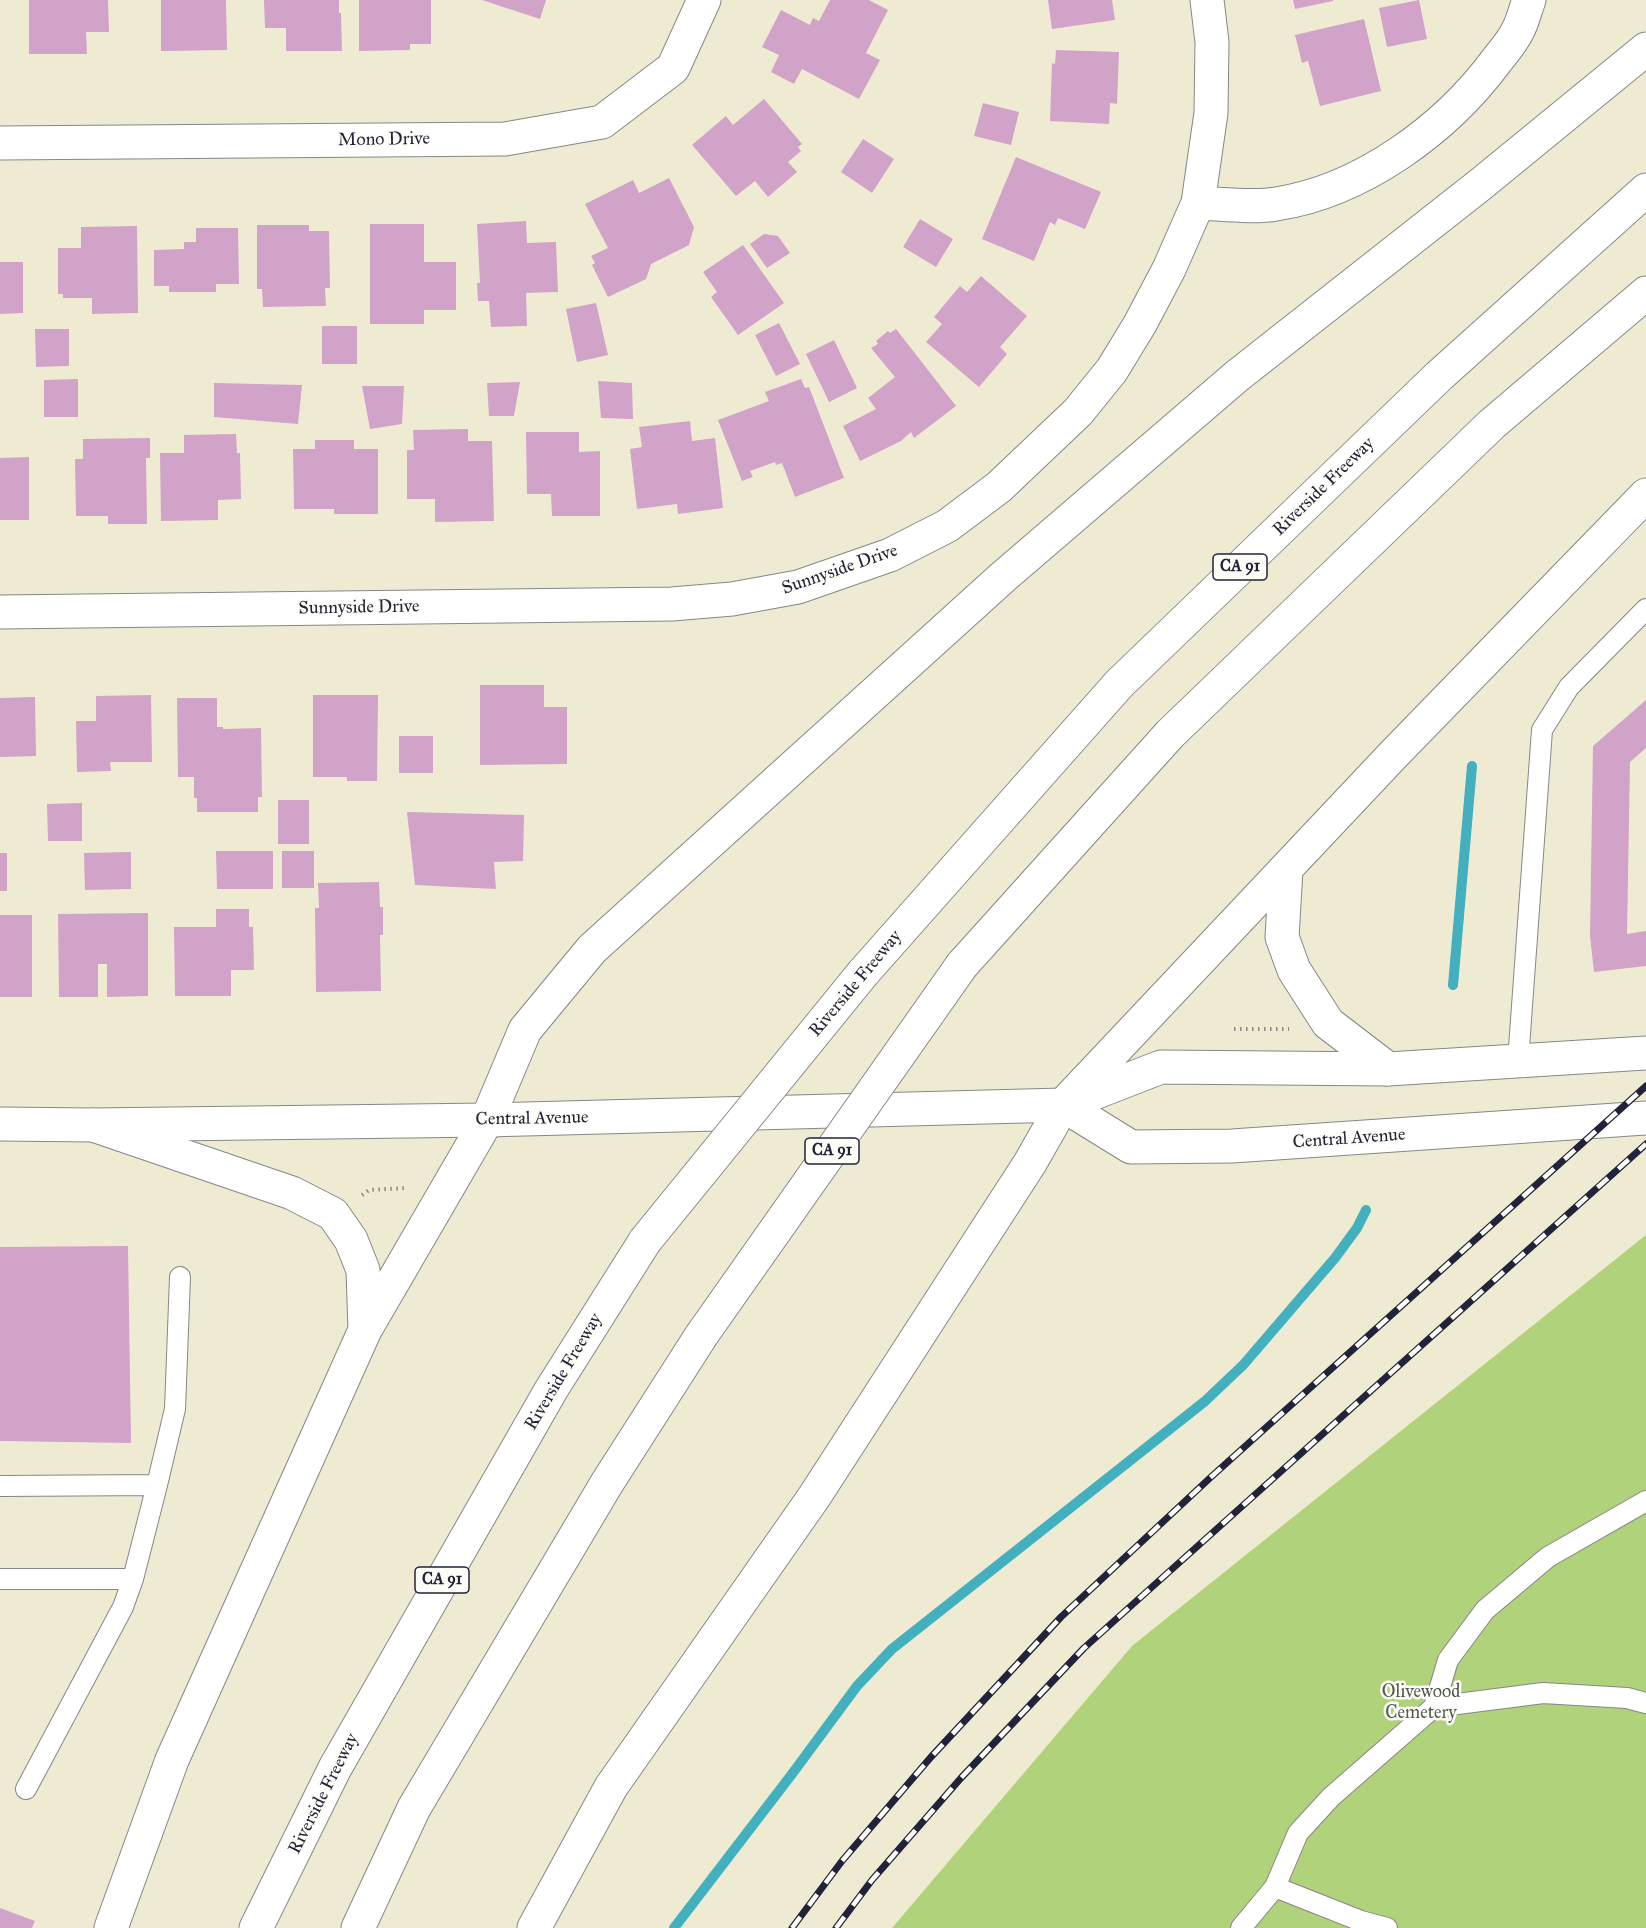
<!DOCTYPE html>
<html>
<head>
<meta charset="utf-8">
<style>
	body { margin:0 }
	canvas { display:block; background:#efebd2 }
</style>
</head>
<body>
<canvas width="1646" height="1928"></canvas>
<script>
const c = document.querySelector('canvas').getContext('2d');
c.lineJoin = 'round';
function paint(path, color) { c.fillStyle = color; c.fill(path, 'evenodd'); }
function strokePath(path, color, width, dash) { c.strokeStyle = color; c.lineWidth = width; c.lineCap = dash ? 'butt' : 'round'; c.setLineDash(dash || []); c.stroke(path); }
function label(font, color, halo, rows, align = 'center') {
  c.font = font + ' "IM FELL Great Primer",serif'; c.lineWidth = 5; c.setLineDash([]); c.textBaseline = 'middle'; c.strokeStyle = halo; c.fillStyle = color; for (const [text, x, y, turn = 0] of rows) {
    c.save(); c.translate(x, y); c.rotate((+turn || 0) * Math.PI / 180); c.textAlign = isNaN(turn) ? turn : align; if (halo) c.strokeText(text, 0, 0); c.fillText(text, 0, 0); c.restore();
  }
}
paint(new Path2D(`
	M1646,1235v693h-754l240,-282z`), '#b0d27b');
strokePath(new Path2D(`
	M1453,985l19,-219
	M674,1928l118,-154 65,-88 35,-37 312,-247 40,-38 91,-106 22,-30 9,-18`), '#43b0bf', 10);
paint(new Path2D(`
	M29,0h79l1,32h-23l1,22h-58z
	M161,0h65l1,50 -66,1z
	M264,0h75v13h2l1,38h-56v-23h-21z
	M359,0h72v44h-21v6l-51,1z
	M482,0h64l-6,19z
	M830,0h39l19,10 -22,43 14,7 -21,39 -57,-30 -8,15 -23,-12 8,-17 -17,-8 19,-37 29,15 3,-7 6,3z
	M1048,0h64l3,20 -63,9z
	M1293,0h40v1l-38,8z
	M1419,0l8,39 -40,8 -8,-39z
	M1364,19l17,72 -61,15 -12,-45 -6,2 -7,-28z
	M1056,50l63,2 -2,52 -7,-1 -1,21 -59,-3 2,-58 3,1z
	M764,99l38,45 -4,3 3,4 -13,11 9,10 -29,25 -13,-16 -19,15 -44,-51 34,-29 7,9z
	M983,103l36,9 -8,33 -37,-9z
	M863,139l31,20 -22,34 -31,-21z
	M1016,157l85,35 -16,37 -27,-11 -3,7 -5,-3 -16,39 -52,-22z
	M669,178l25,49 -5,18 -38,19 -5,15 -38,18 -16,-32 3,-2 -4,-7 17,-8 -23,-44 48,-24 6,13z
	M920,219l33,20 -17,28 -33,-20z
	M526,221l1,22 29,-1 2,50 -32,1 1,33 -36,1 -2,-26h-11l-1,-18h3l-3,-59z
	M370,224h54v38h32v48h-32v14h-54z
	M257,225h52v6h20l1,57h-5l1,18 -63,1 -1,-18h-5z
	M137,226l1,87 -46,1v-16h-29v-4h-5v-46h23v-21z
	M196,228h42l1,56h-23v8h-47v-6h-15v-36l30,-1v-7h12z
	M764,234l14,2 12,17 -23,15 -17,-24z
	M743,245l41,58 -46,32 -27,-38 6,-5 -14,-20z
	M0,262h23v51l-23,1z
	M981,276l46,40 -27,31 7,7 -28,33 -53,-45 16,-18 -8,-7 26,-31 7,6z
	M596,303l12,52 -31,7 -11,-53z
	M779,323l21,41 -24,12 -21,-41z
	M322,326h35v38h-35z
	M35,329h34v37l-33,1z
	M896,329l60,77 -42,32 -3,-6 -10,9 -41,20 -17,-35 33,-17 -8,-11 27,-21 -24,-29 7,-4 -2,-3 12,-10 2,2z
	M834,340l23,48 -28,14 -23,-48z
	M78,379v38h-34v-37z
	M801,379l4,9 4,-1 35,91 -49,19 -13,-34 -6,2 -1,-3 -25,9 3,6 -11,4 -24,-61 51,-19 -4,-9z
	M598,381l34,2 1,36 -32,-1z
	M520,382l-6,34h-25l-2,-33z
	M214,383l88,2 -4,39 -84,-7z
	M362,386h42l-2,38 -32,5z
	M690,421l2,20 23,-3 8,70 -45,6 -1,-10 -40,5 -7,-60 12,-2 -3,-20z
	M468,429v12h24l2,80 -59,1v-23h-28v-49h7l-1,-20z
	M526,432h53v20l21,-1v65h-48l-1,-22h-24z
	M236,434l1,19h3l1,46 -23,1v20l-57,1 -1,-68h24v-18z
	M150,438v20h-4l1,66h-39v-8h-32l-1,-57h8v-20z
	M315,440h39v9h24v65h-44v-5h-40l-1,-60h22z
	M29,457v63h-29v-62z
	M480,685h64v22h23v57l-87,1z
	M151,695l1,67h-42l1,9 -34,1 -1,-51h20v-25z
	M313,695h65l-1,86h-30v-4h-34z
	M35,697l1,59 -36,1v-59z
	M177,698h40v29h6v2l38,-1 1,69h-4v15h-61v-14h-3v-21h-16z
	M1646,700v48l-16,14 -3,172 19,-3v35l-52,6 -4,-36 3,-190z
	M399,736h34v37h-34z
	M278,800h31v44h-31z
	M82,803v38h-34l-1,-37z
	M407,812l117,3 -1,46 -29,1 2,27 -81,-4z
	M216,851h57v38h-56z
	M282,851h32v37h-32z
	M131,852v37l-46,1 -1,-37z
	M0,853h7v38h-7z
	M379,882l1,25h3v28h-3l1,56 -65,1 -1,-84h4l-1,-25z
	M216,909h33v18h4l1,43h-23v26h-56l-1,-69h42z
	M148,913v83l-41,1v-33h-9v33h-39l-1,-83z
	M0,915h32v82h-32z
	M128,1246l3,197 -131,-2v-194z
	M0,1908l35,13 -3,7h-32z`), '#d1a3c9');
const lane = new Path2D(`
	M1518,1061l24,-331 27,-43 77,-78
	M0,1486l157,-1 18,-76 5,-132
	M0,1579h133
	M1434,1707l109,-14 84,5 19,5
	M26,1789l97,-182 10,-28 24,-94
	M1275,1887l86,34 26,7
	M1241,1928l34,-41 23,-54 33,-36 103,-90 14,-47 37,-50 63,-53 98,-56`);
const street = new Path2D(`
	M0,143l505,-4 97,-17 71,-54 31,-68
	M1198,203c24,1 56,5 78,1 86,-13 170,-75 221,-144 7,-9 16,-19 21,-30 5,-9 7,-20 11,-30
	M0,612l672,-8 60,-5 66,-12 92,-32 57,-29 52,-39 79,-75 34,-42 28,-46 29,-55 29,-66 13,-90 1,-71 -5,-42`);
const primary = new Path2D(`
	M1063,1105l68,42 101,-1 414,-28
	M0,1124l93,1 394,-5 576,-15 98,-38 227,2 258,-16`);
const highway = new Path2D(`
	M1286,870l-4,67 12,33 34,53 60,46
	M962,965l208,-231 322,-310 154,-131
	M863,973l256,-289 320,-308 207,-186
	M93,1125l199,68 41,21 18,26 12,30 2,60
	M111,1928l61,-168 193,-430 122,-210 38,-90 67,-81 411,-372 234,-201 244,-192 165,-135
	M256,1928l79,-160 216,-378 94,-149
	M358,1928l56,-120 193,-325 94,-147
	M534,1928l77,-141 203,-290 216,-334 33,-58 331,-351 252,-259`);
strokePath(lane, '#888686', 22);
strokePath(street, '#888686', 35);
strokePath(primary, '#888686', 35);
strokePath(highway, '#888686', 35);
strokePath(new Path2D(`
	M1234,1029h55
	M362,1195l7,-5 38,-2`), '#888686', 4, [1.5, 4.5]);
strokePath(lane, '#fff', 20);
strokePath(street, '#fff', 33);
strokePath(primary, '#fff', 33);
strokePath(highway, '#fff', 33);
const rail = new Path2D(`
	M792,1928l50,-67 89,-104 130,-140 150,-140 435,-391
	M836,1928l36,-48 89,-102 123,-130 562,-504`);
strokePath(rail, '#22223b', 7);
strokePath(rail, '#fdfcf7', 4.5, [14]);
const highwayBridge = new Path2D(`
	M645,1241l218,-268
	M701,1336l261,-371`);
strokePath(highwayBridge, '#888686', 35, []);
strokePath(highwayBridge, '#fff', 33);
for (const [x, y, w] of [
	[1240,567,54],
	[832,1151,54],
	[442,1580,54]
]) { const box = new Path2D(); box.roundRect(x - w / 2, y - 13, w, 26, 4.5); c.fillStyle = '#fdfcf7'; c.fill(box); strokePath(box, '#22223b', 1.5); }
label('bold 16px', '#22223b', null, [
	["CA 91",1240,567],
	["CA 91",832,1151],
	["CA 91",442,1580]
]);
label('18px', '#22223b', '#fdfcf7', [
	["Mono Drive",384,140,-1],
	["Riverside Freeway",1324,487,-44],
	["Sunnyside Drive",840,570,-19],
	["Sunnyside Drive",359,608,-1],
	["Riverside Freeway",856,984,-50],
	["Central Avenue",532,1119,-1],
	["Central Avenue",1349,1139,-4],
	["Riverside Freeway",564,1372,-59],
	["Riverside Freeway",324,1794,-63]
]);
label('18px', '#4d574e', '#fdfcf7', [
	["Olivewood",1421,1693],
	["Cemetery",1421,1714]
]);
</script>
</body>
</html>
